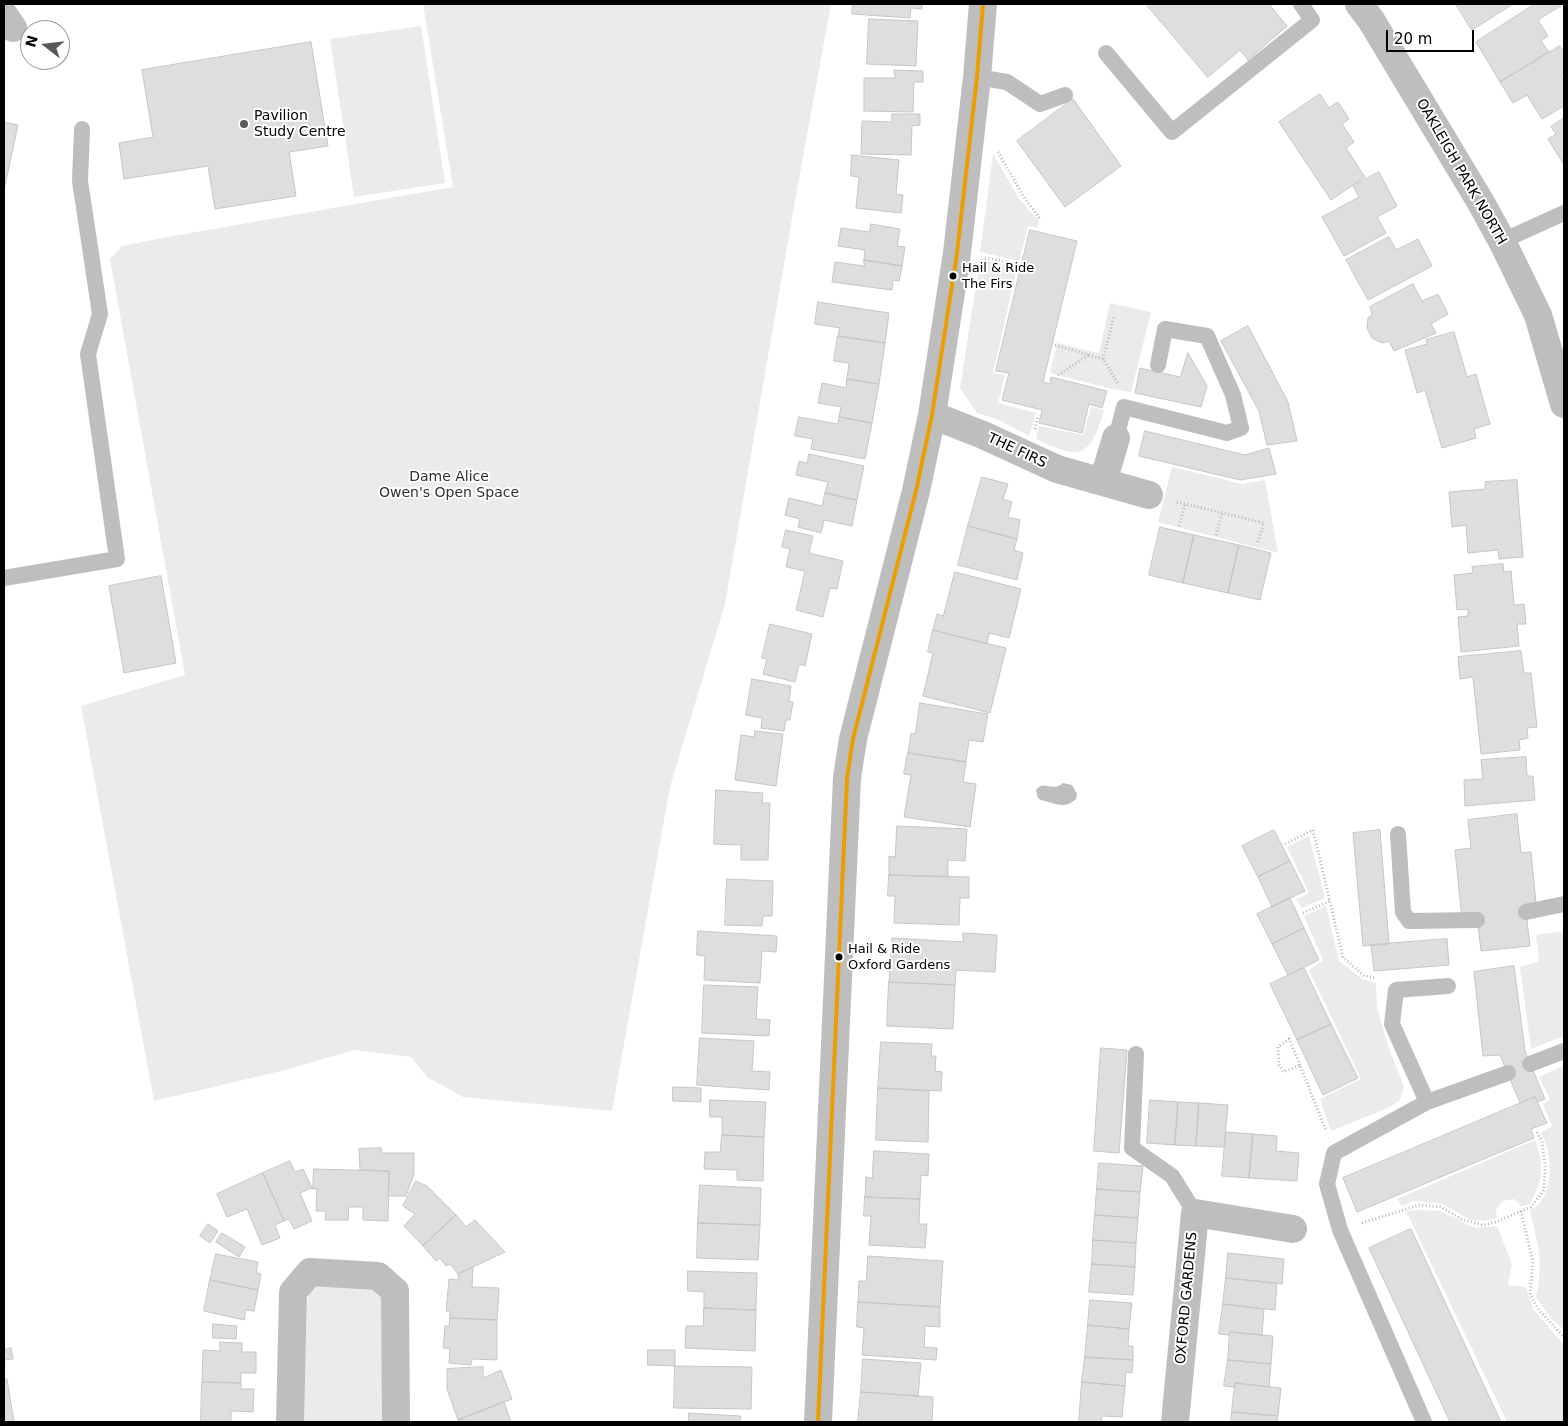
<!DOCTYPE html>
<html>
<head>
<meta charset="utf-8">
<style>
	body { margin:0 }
	#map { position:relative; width:1568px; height:1426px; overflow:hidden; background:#fff; font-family:"DejaVu Sans",sans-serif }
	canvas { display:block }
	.frame { position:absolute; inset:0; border:5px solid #000; pointer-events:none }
	.north { position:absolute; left:20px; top:20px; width:50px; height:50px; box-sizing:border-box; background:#fff; border:1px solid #999; border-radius:50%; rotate:286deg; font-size:14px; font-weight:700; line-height:20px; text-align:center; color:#000 }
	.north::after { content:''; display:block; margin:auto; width:18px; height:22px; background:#595959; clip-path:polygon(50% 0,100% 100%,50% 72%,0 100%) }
	.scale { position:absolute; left:1386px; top:30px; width:88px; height:22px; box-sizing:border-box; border:2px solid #000; border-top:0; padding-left:6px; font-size:15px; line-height:18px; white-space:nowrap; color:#000; -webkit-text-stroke:4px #fff; paint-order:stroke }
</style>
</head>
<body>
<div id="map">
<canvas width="1568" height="1426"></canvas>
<div class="frame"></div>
<div class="north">N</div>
<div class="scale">20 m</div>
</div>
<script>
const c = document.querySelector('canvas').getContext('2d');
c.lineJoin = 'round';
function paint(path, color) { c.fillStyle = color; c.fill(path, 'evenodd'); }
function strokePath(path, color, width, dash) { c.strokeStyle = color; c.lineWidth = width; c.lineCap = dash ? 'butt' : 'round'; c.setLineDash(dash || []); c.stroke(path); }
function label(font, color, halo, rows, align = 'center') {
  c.font = font + ' "DejaVu Sans",sans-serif'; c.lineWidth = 4; c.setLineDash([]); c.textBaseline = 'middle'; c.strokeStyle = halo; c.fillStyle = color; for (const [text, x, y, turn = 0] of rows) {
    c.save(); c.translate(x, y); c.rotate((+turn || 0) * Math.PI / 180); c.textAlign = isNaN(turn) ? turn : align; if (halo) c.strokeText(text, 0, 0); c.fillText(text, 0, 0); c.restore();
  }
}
paint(new Path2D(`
	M423,4h408l-36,197 -70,403 -55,183 -58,324 -149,-14 -36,-20 -16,-20 -57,-7 -69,20 -131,31 -73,-395 104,-31 -75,-416 12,-13 40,-8 291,-51z
	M421,26l24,157 -91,14 -24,-158z
	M993,154l26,45 20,22 -2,7 -9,-2 -9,35 -39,-9z
	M980,259l37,9 -24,105 12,2 -7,28 38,10 -7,23 -30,-16 -22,-7 -17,-25z
	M1110,303l41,9 -20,80 -19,-3 -62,-16 7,-30 42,10z
	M1091,407l13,3c-14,49 -24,50 -68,29l3,-13 44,9z
	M1172,467l70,17 23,-4 13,73 -120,-31z
	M1309,836l16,62 -23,10 -6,-9 13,-6 -22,-46z
	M1326,906l13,55 23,18 14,4 1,24 10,36 17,44 -4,13 -12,8 -57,23 -11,-32 41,-20 -52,-109 14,-10 -19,-44z
	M1564,931v105l-33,13 -11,-82 19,-6 -3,-26z
	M1564,1066v264l-15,-14 -13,-19c8,-34 2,-53 -6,-86 3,-2 7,-5 9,-7 15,-19 13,-52 2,-71l11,-7 -9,-21 7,-6 -11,-22z
	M1535,1140c9,25 9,42 -6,65l-8,1 -7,-7 -11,2 -7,8 1,9 -13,3 -14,-1 -27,-16 -29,-3 -12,5 -5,-7z
	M1417,1210l23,1 35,17 22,-2 15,38 -4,21 18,2 7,22 31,36v77h-57l-101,-211z
	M367,1282l17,10 -1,130h-80l4,-118 2,-10 10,-11z`), '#ebebeb');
paint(new Path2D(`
	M1063,783l9,2 5,9 -1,5c-12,11 -21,4 -35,1l-3,-2 -2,-8c8,-11 16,3 27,-7z`), '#bdbdbd');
const building = new Path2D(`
	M853,4h69v5l-11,-1 -1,10 -58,-4z
	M1146,4h123l18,22 -39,34 -8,-10 -32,27z
	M1456,4h57l-41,26z
	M1535,4h26l1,1 -24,15 10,16 -7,5 8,11 -49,30 -24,-40z
	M869,19l49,2 -2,45 -49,-2z
	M311,42l17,104 -39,6 7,44 -81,13 -7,-43 -84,13 -5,-36 34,-6 -11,-67z
	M1560,46l4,7v21l-3,2 3,5v25l-22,13 -15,-24 -14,8 -13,-21z
	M894,70l29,1v11h-9l-1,30 -49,-1v-33h31z
	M1320,94l9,14 9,-6 11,17 -7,5 12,18 -8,6 19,29 -34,23 -52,-78z
	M1073,99l48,67 -56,41 -48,-66z
	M892,114h28v11l-8,1 -1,29 -50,-1 1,-33 30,1z
	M1564,118v47l-16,-26 8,-5 -5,-7z
	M4,122l14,3 -14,65z
	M852,155l47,5 -3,34 7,1 -2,18 -45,-5 3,-31 -8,-1z
	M1379,172l18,34 -20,11 9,16 -42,23 -22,-39 37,-20 -6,-11z
	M871,224l29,5 -3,17 8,1 -3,19 -38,-6 1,-10 -27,-4 3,-18 28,4z
	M1030,230l47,11 -34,141 7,2 1,-7 56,14 -5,17 -13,-4 -7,29 -43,-10 3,-13 -40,-10 7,-27 -13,-2z
	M1389,237l7,13 22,-11 14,27 -64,34 -22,-40z
	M864,260l38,6 -3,15 -6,-1 -1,10 -60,-8 3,-20 29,4z
	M1413,284l9,17 16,-7 10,20 -17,10 5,9 -42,18 -5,-10 -7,2 -10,-5 -5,-10 1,-10 4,-4 -2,-7z
	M818,302l71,11 -4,30 -47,-7 2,-8 -25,-4z
	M1248,326l40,76 9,39 -30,4 -8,-34 -38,-70z
	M1454,332l13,45 9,-3 14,50 -16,5 2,9 -34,10 -17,-58 -8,3 -12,-43 22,-6 -1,-4z
	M838,336l47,7 -6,41 -32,-5 2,-16 -15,-2z
	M1188,353l19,33 -6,21 -66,-14 5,-25 40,9z
	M847,379l32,5 -7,39 -33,-6 2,-10 -23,-4 4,-20 24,5z
	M799,417l39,7 1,-7 33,6 -7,36 -54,-10 2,-10 -18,-3z
	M1145,431l100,24 24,-7 7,26 -36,6 -101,-24z
	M809,454l55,12 -7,34 -32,-7 3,-11 -32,-7 3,-14 8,2z
	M982,477l26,7 -5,15 9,3 -4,15 12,3 -3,19 -49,-13z
	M1517,480l6,77 -24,2 -1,-9 -30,3 -2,-28 -14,2 -3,-35 36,-3v-7z
	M825,493l32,7 -5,26 -28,-6 -3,13 -23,-6 2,-8 -15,-4 4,-17 33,8z
	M968,526l49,13 -3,11 9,3 -6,27 -59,-15z
	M1160,527l34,8 -11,48 -34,-8z
	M786,530l27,6 -4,17 34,8 -6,28 -7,-1 -7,29 -27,-7 9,-39 -19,-4 4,-18 -8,-2z
	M1194,535l45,10 -11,48 -45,-10z
	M1239,545l32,8 -11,47 -32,-7z
	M1503,564l1,8 7,-1 3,34 10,-1 2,20h-9l2,22 -58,6 -3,-35 10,-1v-7l-11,1 -3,-35 19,-2 -1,-6z
	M955,572l66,17 -12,49 -20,-5 -2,11 -54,-14 4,-16 6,2z
	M161,576l15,87 -52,10 -15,-87z
	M770,624l42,10 -7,32 -6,-2 -4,18 -32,-8 4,-15 -5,-1z
	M933,630l73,18 -16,65 -67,-17 10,-43 -5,-1z
	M1521,651l3,22h7l6,54 -10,1 1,10 -9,2 1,10 -39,4 -8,-77 -13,2 -2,-22z
	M752,679l39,7 -2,15 4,1 -3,18h-4l-2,11 -23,-3 1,-10 -16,-3z
	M920,703l68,11 -5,28 -14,-2 -3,22 -58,-9 3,-20 4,1z
	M755,731l28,3 -7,52 -41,-6 6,-45 13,2z
	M908,753l58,9 -3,20 13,2 -6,43 -66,-10 7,-42 -7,-1z
	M1526,757l1,19h6l2,24 -70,6 -1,-26 19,-1 -2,-19z
	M716,790l47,3 -1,10h8l-2,57h-27v-15l-27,-1z
	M1517,814l4,39 10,-1 5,51 -11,1 5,42 -49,5 -4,-35 -15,2 -7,-68 16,-2 -3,-28z
	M897,826l70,3 -2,32 -17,-1v17l-59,-2v-19l6,1z
	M1274,830l16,31 -32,16 -16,-31z
	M1380,830l9,114 -26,2 -10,-113z
	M1290,861l15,30 -33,16 -14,-30z
	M889,875l80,2v21h-9l-1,27 -65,-2 1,-27h-7z
	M727,879l46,2 -1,35h-9l-1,10 -37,-1z
	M1290,898l14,30 -32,16 -15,-30z
	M1304,928l15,32 -31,15 -16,-31z
	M698,931l79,5 -1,16 -14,-1 -2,32 -56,-3 1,-24 -8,-1z
	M963,933l34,2 -2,37 -39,-2 -1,15 -66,-3 3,-44 71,4z
	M1447,939l2,26 -75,6 -3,-26z
	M1514,966l11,85 20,48 -8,3 -2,-5 -15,6 -20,-48 -17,1 -9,-84z
	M1304,968l27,56 -34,16 -27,-56z
	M889,982l66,3 -2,44 -66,-3z
	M704,985l54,2 -2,32 14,1 -1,16 -67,-3z
	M1331,1024l27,54 -35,17 -26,-55z
	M700,1038l54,3 -2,30 18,1 -1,18 -72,-5z
	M881,1042l51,2 -1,12h5l-1,15 7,1 -1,19 -63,-3z
	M1101,1048l26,2 -8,103 -25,-2z
	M673,1087l28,1v14l-28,-1z
	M878,1088l51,3 -1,51 -52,-2z
	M1535,1097l12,26 -16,6 3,9 -177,74 -14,-34z
	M710,1100l56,2 -2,35 -42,-2v-18h-12z
	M1150,1100l28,2 -3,43 -28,-2z
	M1178,1102l21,1 -3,43 -21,-1z
	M1199,1103l29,2 -4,42 -28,-1z
	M1226,1132l27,2 -4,44 -27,-2z
	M1253,1134l24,2 -1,15 23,2 -2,28 -48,-3z
	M722,1135l42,2 -1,44 -26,-1v-10l-33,-1 1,-17h15z
	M381,1148l1,5h32v21l-8,22h-18l1,-25 -29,-1 -1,-21z
	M874,1151l55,3 -1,22 -7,-1 -1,24 -55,-2 1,-20 6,1z
	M290,1161l5,11 8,-3 9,19 -12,5 12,28 -18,8 -5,-10 -5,2 -21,-48z
	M1099,1163l44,3 -3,26 -43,-3z
	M314,1169l75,2 -1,50 -25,-1v-13h-14l-1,13h-23l1,-9h-10l1,-22h-4z
	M263,1173l21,48 -9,4 5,13 -18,7 -15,-36 -20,8 -10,-23z
	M416,1181l11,5 29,29 -33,31 -19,-20 11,-12 -12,-8z
	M700,1185l61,3 -1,37 -62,-2z
	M1097,1189l43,3 -2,26 -43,-3z
	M865,1197l55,2 -1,25h8l-2,24 -56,-3 2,-29h-7z
	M456,1215l10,12 9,-7 30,32 -47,22 -8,-10 -4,2 -6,-8 -4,3 -13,-15z
	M1095,1215l43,3 -2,25 -43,-3z
	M698,1223l62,2 -2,35 -61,-2z
	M208,1224l10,7 -8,12 -10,-7z
	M1411,1229l90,193h-51l-81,-174z
	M222,1233l23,14 -6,10 -23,-15z
	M1093,1240l43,3 -1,24 -43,-3z
	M1228,1253l56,6 -2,25 -56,-6z
	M216,1254l42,8 -2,10 5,2 -3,16 -48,-10z
	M868,1256l75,5 -3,46 -82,-5 1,-21h7z
	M1092,1264l43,3 -2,28 -44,-3z
	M473,1267l-1,20 27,1 -2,32 -47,-2v-7h-4l3,-32 10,1 -1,-6z
	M688,1271l69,2 -1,37 -52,-2v-16l-16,-1z
	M1226,1278l51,5 -2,27 -52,-6z
	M210,1280l48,10 -4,21 -8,-1 -2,10 -40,-9z
	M1090,1300l42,3 -3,26 -41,-4z
	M858,1302l82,5v20l-15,-1 -1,21 13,1 -1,12 -74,-5 2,-27 -7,-1z
	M1223,1304l41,5 -2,26 -32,-3 -1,3 -10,-1z
	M704,1308l52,2 -1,41 -70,-3 1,-22h17z
	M450,1318l47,2v40l-25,-1 -1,6 -22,-2 1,-14 -7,-1 2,-22h4z
	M213,1324l24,2 -1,13 -23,-1z
	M1088,1325l41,4 -1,17h5v14l-48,-3z
	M1230,1332l43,4 -2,28 -43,-4z
	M220,1342l22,1v9h14v21h-15v10l-39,-1 1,-32 17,1z
	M11,1348l2,11 -9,1v-10z
	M648,1350h27v16l-27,-1z
	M1085,1357l48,3 -1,13 -6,-1 -1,14 -43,-4z
	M863,1359l58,4 -3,33 -57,-4z
	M1228,1360l43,4 -2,23 -34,-4v4l-11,-1z
	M675,1366l77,1 -1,42 -77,-1z
	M483,1367v11l18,-8 11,29 -54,21 -11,-31v-20z
	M4,1379h3l7,43h-10z
	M202,1382l39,1v6h13l-1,23 -22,-1v11h-30z
	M1082,1382l43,4 -3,31 -20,-1 -1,6h-22z
	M1235,1383l46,5 -3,28 -46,-4z
	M861,1392l72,5 -1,25h-74z
	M504,1402l7,20h-52l-1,-2z
	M1232,1412l46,4 -1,6h-46z
	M689,1413l52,3 -1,6h-51z`);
paint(building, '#dedede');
strokePath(building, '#c6c6c6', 1);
strokePath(new Path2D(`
	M998,152l26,45 16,22
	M985,258l34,6
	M1055,345l48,14 16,26
	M1103,359l11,-42
	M1058,375l31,-20
	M1035,429l3,-14
	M1177,502l87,21 -7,21
	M1179,526l6,-22
	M1216,535l6,-22
	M1285,844l28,-14 30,127 21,19 12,2
	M1303,913l27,-12
	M1300,1065l-11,-26 -11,8 1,18 5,7 16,-7 26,66
	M1521,1211l12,51 -3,33 9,15 25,27
	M1362,1223l57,-18 22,2 20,12 21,6 14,-3 35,-15 13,-17 1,-24 -3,-24 -6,-12`), '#b9b9b9', 3, [1, 2.5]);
strokePath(new Path2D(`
	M1106,53l66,79 140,-112 -11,-16
	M977,77l30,5 33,22 25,-9
	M1502,241l62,-28
	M1116,438l8,-31 103,26 14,-5 -8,-33 -26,-59 -42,-7 -7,36
	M4,578l113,-19 -29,-205 12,-40 -20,-133 2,-52
	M1398,834l5,78 6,9 68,-1
	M1526,912l38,-8
	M1136,1054l-4,94 40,28 23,37
	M1530,1064l34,-13
	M1427,1102l-35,-78 4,-34 52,-4
	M1424,1422l-84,-192 -13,-46 7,-31 93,-51 81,-29`), '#bebebe', 16);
strokePath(new Path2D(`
	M4,15l9,13
	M932,415l51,20 74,34 92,26
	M1103,482l13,-44
	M290,1422l3,-130 17,-20 68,4 17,15 1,131
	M818,1422l29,-644 6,-39 63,-248 16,-76 25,-162 20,-176 6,-73
	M1175,1422l20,-209 98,16`), '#bebebe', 28);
strokePath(new Path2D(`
	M1359,4l12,16 109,181 22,40 36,74 26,89`), '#bebebe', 28);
strokePath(new Path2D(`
	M818,1422l29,-644 6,-39 63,-248 16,-76 25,-162 20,-176 6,-73`), '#eb9e00', 4);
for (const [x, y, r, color] of [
	[244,124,5,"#595959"],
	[953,276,4.5,"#000"],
	[839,957,4.5,"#000"]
]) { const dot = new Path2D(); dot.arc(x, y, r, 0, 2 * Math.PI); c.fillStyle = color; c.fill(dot); strokePath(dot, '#fff', 2); }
label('13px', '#000', '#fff', [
	["Hail & Ride",962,269],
	["The Firs",962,285],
	["Hail & Ride",848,950],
	["Oxford Gardens",848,966]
], 'left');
label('14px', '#000', '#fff', [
	["Pavilion",254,116],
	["Study Centre",254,132]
], 'left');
label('14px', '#000', '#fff', [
	["OAKLEIGH PARK NORTH",1461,172,60],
	["THE FIRS",1017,451,25],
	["OXFORD GARDENS",1187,1298,-85]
]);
label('14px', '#313131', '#fff', [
	["Dame Alice",449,477],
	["Owen's Open Space",449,493]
]);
</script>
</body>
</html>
